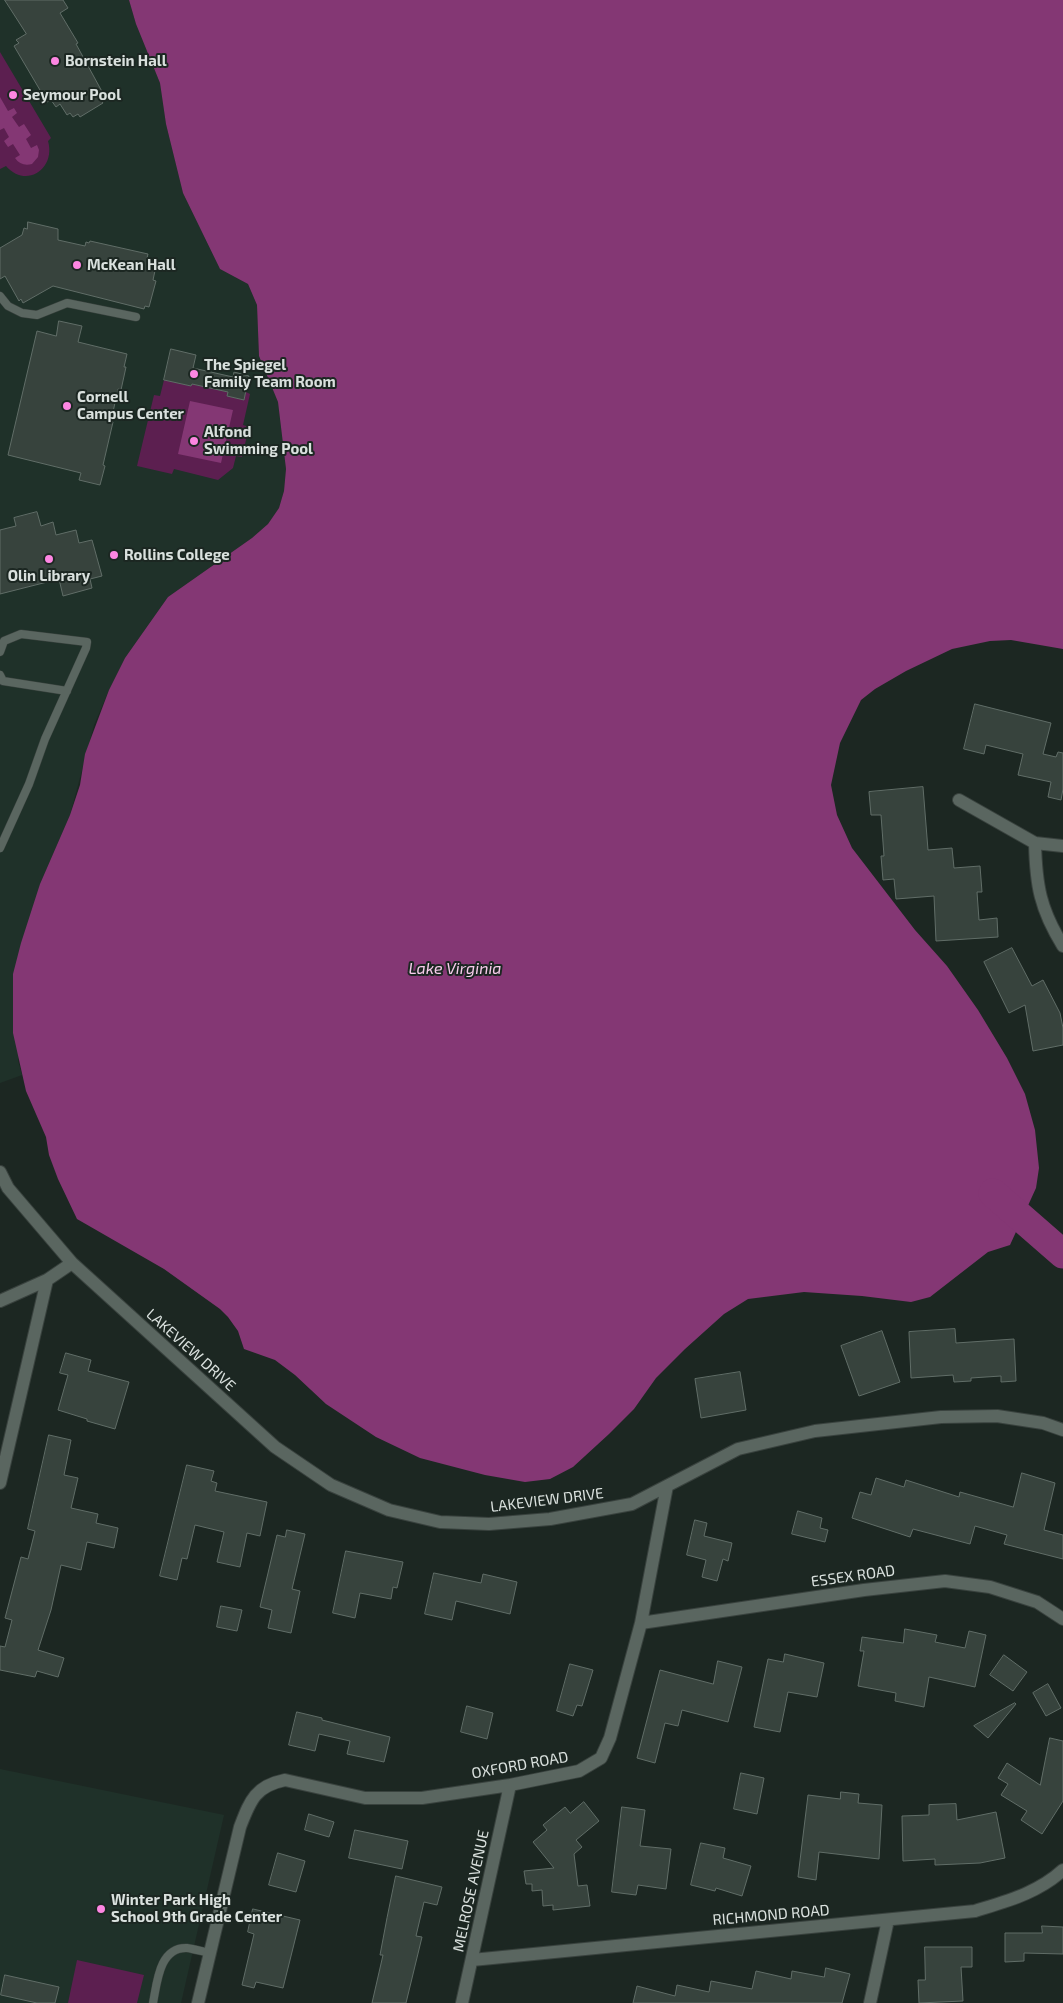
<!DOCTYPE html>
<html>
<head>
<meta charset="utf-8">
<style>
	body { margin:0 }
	canvas { display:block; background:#1c2722 }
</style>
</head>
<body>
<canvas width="1063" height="2003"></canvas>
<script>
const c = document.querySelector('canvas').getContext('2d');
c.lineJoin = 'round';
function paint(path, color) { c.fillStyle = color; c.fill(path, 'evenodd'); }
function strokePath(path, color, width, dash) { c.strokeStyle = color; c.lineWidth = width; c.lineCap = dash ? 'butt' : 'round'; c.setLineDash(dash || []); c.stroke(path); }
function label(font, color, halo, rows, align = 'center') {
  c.font = font + ' "Exo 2",sans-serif'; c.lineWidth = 4; c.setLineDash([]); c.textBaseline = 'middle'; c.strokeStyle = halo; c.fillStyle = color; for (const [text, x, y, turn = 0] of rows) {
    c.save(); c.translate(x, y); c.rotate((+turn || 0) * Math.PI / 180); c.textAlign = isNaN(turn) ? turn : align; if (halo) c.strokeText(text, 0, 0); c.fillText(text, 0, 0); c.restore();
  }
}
paint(new Path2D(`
	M0,0h129l7,24 24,59 6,41 17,69 37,76 28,15 9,21 2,51 19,46 8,67 -2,22 -5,17 -11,16 -16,14 -84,59 -43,61 -16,32 -15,35 -24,90 -30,69 -22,177 4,14 -22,8z
	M0,1769l224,46 -43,188h-181z`), '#1f3129');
paint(new Path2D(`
	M0,52l51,86 -3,3c8,28 -22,48 -42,25l-6,3z
	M164,380l27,6 1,-2 36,8 -1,4 17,4 2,-8 4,2 -7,31 6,2 -7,30 -6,-1 -3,12 -15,12 -44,-11 -2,5 -35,-8 17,-71 6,1z
	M77,1960l67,15 -7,28h-69z`), '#5c1f50');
paint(new Path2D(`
	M129,0h934v649l-52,-9 -21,1 -38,8 -46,22 -31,18 -14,11 -21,43 -9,42 6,30 15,33 63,82 32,36 31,44 29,48 18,36 10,36 4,38 -3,20 -26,57 -22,7 -58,45 -19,5 -49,-6 -58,-4 -56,7 -24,15 -39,35 -29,29 -22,31 -25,25 -36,33 -23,12 -25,3 -40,-7 -65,-17 -44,-21 -50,-33 -31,-29 -20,-15 -31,-11 -6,-18 -10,-14 -8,-8 -56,-40 -87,-50 -19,-40 -9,-24 -3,-18 -20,-46 -13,-58v-59l8,-31 19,-59 30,-69 10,-30 5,-31 24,-64 16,-32 43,-61 84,-59 16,-14 11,-16 5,-17 2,-22 -8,-67 -19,-46 -2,-51 -9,-21 -28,-15 -37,-76 -17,-69 -6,-41 -24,-59z
	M0,97l8,14 6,-3 3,5 -5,4 7,10 5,-3 7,11 -5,4 5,9 6,-3 2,5 -1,7 -6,7c-7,2 -13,0 -17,-6l5,-3 -7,-11 -5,3 -4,-6 5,-4 -5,-9 -4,2z
	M190,401l43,9 -12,53 -43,-9z`), '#843774');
strokePath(new Path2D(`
	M993,1193l70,61`), '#843774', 29);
const building = new Path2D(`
	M5,0h58l5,8 -8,5 18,30 -2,1 29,53 -5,2 3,4 -23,14 -2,-3 -5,3 -3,-4 -3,2 -7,-11 -4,3 -5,-7 -4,2 -33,-56 5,-3 -3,-3 10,-6z
	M28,222l30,7v11l27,6 1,-4 3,1 1,-2 58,13 -1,4 4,1 -1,5 6,2 -3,14 3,1 -7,26 -4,-1 -1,3 -91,-23 -30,17 -2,-4 -2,2 -14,-25 -5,3v-31l22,-13 2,-7 3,1z
	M59,321l23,5 -4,16 49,12 -3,13h2l-5,23 -3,-1 -7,32 2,1 -10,43 2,1 -5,19 -21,-5 2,-7 -73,-18 29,-124 19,5z
	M171,349l25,6 -3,13 40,9 1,-5 15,4 -5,24 -17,-4 1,-4 -36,-8 -1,2 -27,-6z
	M37,512l4,14 12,-4 3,13 20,-5 3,13 13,-3 10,36 -12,3 2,9 -29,8 -4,-17 -59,15v-64l16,-4 -2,-8z
	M975,704l76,19 -8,31 13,3 2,-5 5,1v36l-2,11 -13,-3 3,-15 -33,-7 5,-21 -37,-9 -2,9 -20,-5z
	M923,787l5,63 24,-2 2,20 26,-2 2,26h-5l2,28 18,-2 1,19 -62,4 -2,-45 -38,3 -2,-20 -11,1 -2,-24h3l-3,-41h-10l-2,-23z
	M1012,948l20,38 11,-6 17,33 3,15v17l-30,6 -8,-46 -16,8 -25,-51z
	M955,1329l1,14 58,-4 2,42 -15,1v-6l-30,2v3l-17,1 -1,-7 -42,3 -2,-46z
	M882,1331l18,51 -41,14 -18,-50z
	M66,1353l25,7 -3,11 41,11 -14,47 -28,-8v-2l-29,-9 10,-35 -8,-2z
	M740,1372l6,38 -45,8 -6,-39z
	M49,1435l22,5 -7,35 14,3 -7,30 27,6 -2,9 22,5 -4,20 -27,-6 -6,28 -20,-5 -10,45 -13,40 26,8 -6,19 -21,-6 -2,6 -35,-7v-24l5,1 7,-27 -7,-2 16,-61 7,2 7,-28 -7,-2z
	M187,1465l27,6 -3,10 6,2 -2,8 52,11 -7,34 -13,-3 -7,34 -23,-5 7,-30 -29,-7 -8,34 -5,-1 -5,22 -17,-4z
	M1022,1473l33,10 -11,47 19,5v24l-59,-15 3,-9 -32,-9 -5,18 -57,-15 -3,8 -58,-19 8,-26 11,3 5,-17 28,9 2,-7 53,17 1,-5 53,15z
	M798,1511l24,7 -2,10 8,2 -3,12 -33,-8z
	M695,1520l12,3 -3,13 28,7 -4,18 -5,-2 -6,22 -15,-4 4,-17 -19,-5z
	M287,1530l18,4 -13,55 8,2 -9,42 -23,-5 4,-18 -12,-3 17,-72 8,2z
	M346,1551l57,11 -6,26 -4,-1 -2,12 -31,-6 -5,25 -22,-5z
	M434,1573l47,10 2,-9 34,8 -7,32 -54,-13 -4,19 -27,-6z
	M221,1606l21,4 -5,21 -20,-4z
	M905,1629l32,6 -2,7 30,6 4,-17 17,4 -11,52 -46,-10 -5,30 -29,-6 1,-8 -38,-7 6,-35h-4l2,-14 41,6z
	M785,1654l39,9 -7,34 -29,-5 -8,40 -26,-5 14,-68 15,3z
	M1004,1655l23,17 -14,19 -23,-16z
	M718,1661l24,6 -14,55 -46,-12 -4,16 -13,-3 -10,40 -18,-5 23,-88 53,14z
	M570,1664l23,6 -11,36 -5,-1 -4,11 -16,-5z
	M1048,1684l13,24 -15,8 -13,-23z
	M1015,1703l1,1 -28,34 -14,-12z
	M467,1706l26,7 -6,26 -26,-7z
	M297,1712l25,6v2l68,17 -6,25 -37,-8 3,-13 -31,-7 -4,17 -26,-6z
	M1050,1738l13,3v60l-21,33 -21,-14 6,-9 -26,-16 7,-11 -10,-6 9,-15 33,22z
	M741,1773l23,5 -7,36 -23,-5z
	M841,1792l18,2 -1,9 24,2 -3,54 -60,-7 -3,28 -18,-3 10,-82 32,4z
	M584,1802l15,19 -23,19 6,7 -8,7 4,32 9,-1 3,21 -37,4v-5l-10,1 -1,-16 -10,1v-7h-6l-2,-13 30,-3 -21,-26 14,-12 -4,-5 22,-18 5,6z
	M956,1804l1,16 39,-8 9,46 -25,5 -45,2v-6l-32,2 -1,-45 27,-1v-10z
	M622,1807l23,3 -5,36 31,3 -5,40 -28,-4 -2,10 -24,-3z
	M309,1814l25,8 -5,15 -24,-7z
	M355,1830l53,11 -6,28 -53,-11z
	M701,1843l24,5 -2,10 28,8 -9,30 -26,-8 -1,3 -24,-6z
	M278,1853l27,8 -9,31 -27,-7z
	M396,1876l46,11 -5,18 -13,-3 -8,34 6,1 -16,66h-34l11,-48h-3l7,-37z
	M253,1909l47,11 -17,68 -27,-6 -2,6 -12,-3 12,-51 -6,-2z
	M1042,1926l21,1v27l-39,-1v8l-19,1v-29h37z
	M925,1947h47v20h-11l2,34 -44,2 -1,-23h7z
	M826,1968l24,6 -8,29h-209l4,-17 38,10 2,-11 32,7 2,-11 41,8 4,-18 35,8 1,-8 32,6z
	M5,1975l54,12 -4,16h-18l-36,-8z`);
paint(building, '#37433d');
strokePath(building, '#606d67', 1);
const lane = new Path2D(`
	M0,296l8,10 14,7 15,2 30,-12 69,14
	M0,652l4,-11 17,-7 66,8 -1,6 -41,91 -16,45 -29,64
	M0,675l3,6 64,10
	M153,2003c4,-20 6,-56 34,-55 8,1 16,4 23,5`);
const street = new Path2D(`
	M959,800l76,43 28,3
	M1035,843c1,42 5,66 28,103
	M0,1172l8,16 64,75 203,184 56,38 58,25 51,12 49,2 61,-5 82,-15 106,-55 77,-18 126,-14 56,-1 46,7 20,7
	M0,1301l47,-21 25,-17
	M0,1483l47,-203
	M641,1623l223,-33 81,-9 45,6 47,15 26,17
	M472,1960l503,-49c32,-10 63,-18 88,-41
	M198,2003l42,-176c10,-26 15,-41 45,-47l80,18h57l88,-13 69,-14 22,-13 9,-20 31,-115 26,-137
	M462,2003l48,-218
	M870,2003l18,-83`);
strokePath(lane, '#39423e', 9);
strokePath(street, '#39423e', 14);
strokePath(lane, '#5a6660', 8);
strokePath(street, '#5a6660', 12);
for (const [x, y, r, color] of [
	[55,61,5,"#fd86e2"],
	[13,95,5,"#fd86e2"],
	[77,265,5,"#fd86e2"],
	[194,374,5,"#fd86e2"],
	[67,406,5,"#fd86e2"],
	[194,441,5,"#fd86e2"],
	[114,555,5,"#fd86e2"],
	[49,559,5,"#fd86e2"],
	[101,1909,5,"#fd86e2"]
]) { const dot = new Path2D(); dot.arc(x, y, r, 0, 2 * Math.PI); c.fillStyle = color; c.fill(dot); strokePath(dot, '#1c2722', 2); }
label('bold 15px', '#dae1de', '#1c2722', [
	["Bornstein Hall",65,61],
	["Seymour Pool",23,95],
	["McKean Hall",87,265],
	["The Spiegel",204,365],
	["Family Team Room",204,382],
	["Cornell",77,397],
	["Campus Center",77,414],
	["Alfond",204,432],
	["Swimming Pool",204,449],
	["Rollins College",124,555],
	["Olin Library",49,576,"center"],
	["Winter Park High",111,1900],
	["School 9th Grade Center",111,1917]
], 'left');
label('15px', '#dae1de', '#1c2722', [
	["LAKEVIEW DRIVE",191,1350,42],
	["LAKEVIEW DRIVE",547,1500,-7],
	["ESSEX ROAD",853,1576,-8],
	["OXFORD ROAD",520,1765,-10],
	["MELROSE AVENUE",471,1891,-78],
	["RICHMOND ROAD",771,1915,-5]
]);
label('italic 16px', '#f8cdec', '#1c2722', [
	["Lake Virginia",455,969]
]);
</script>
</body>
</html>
